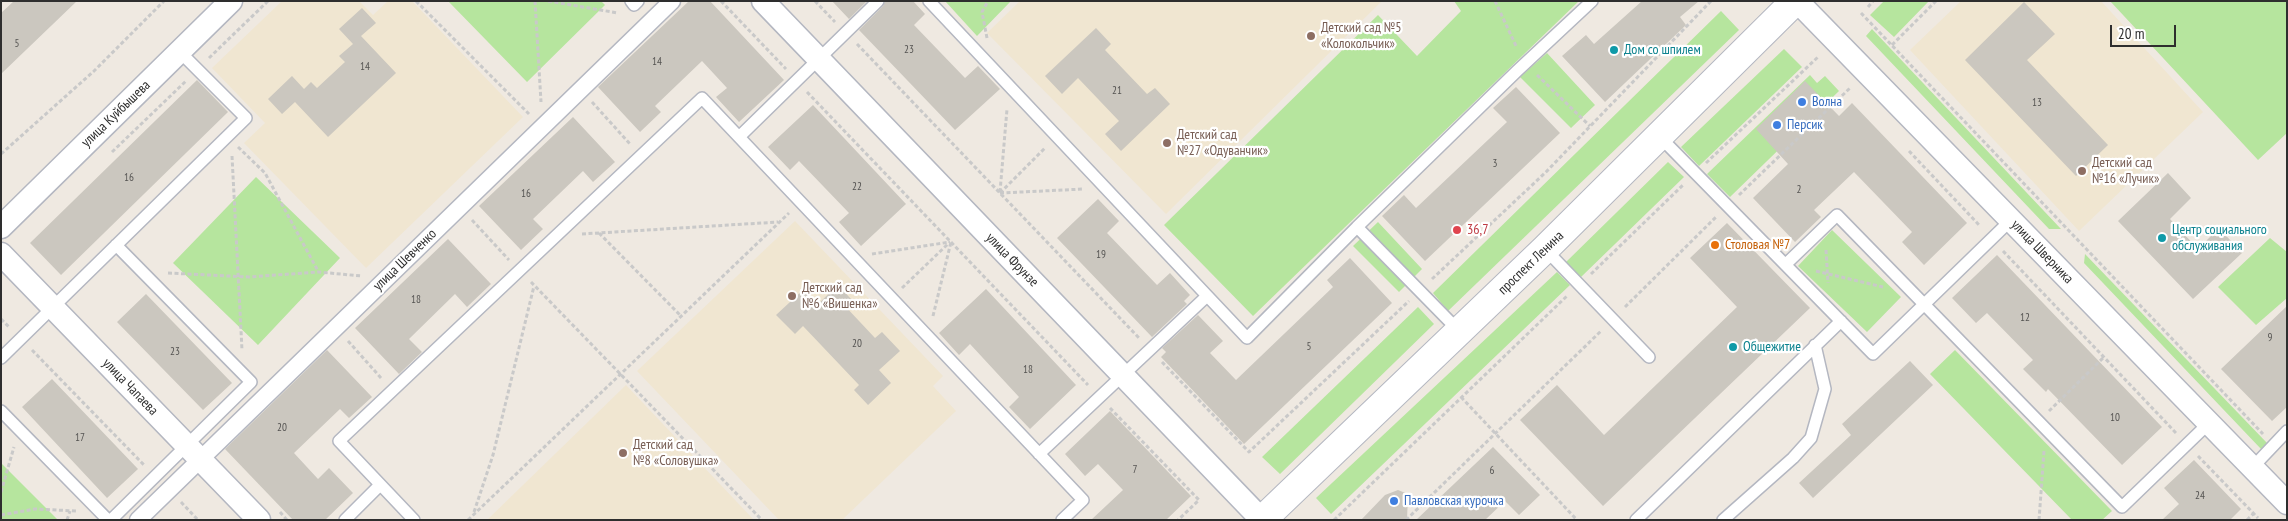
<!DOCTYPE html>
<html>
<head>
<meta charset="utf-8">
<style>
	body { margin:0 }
	#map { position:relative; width:2288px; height:521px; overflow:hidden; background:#efe9e1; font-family:"PT Sans Narrow",sans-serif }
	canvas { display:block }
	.frame { position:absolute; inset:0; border:2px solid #2e2e2e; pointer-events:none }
	.scale { position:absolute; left:2110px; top:25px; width:66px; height:22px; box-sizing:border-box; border:2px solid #2e2e2e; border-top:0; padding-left:6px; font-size:15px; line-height:18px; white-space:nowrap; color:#2e2e2e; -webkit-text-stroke:4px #fff; paint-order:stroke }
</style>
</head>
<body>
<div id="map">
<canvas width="2288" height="521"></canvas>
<div class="frame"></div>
<div class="scale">20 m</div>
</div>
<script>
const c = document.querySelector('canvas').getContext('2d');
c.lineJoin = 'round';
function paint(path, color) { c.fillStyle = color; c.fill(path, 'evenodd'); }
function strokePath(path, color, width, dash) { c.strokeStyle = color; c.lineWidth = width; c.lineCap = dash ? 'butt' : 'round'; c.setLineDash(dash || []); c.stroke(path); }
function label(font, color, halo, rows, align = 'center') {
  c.font = font + ' "PT Sans Narrow",sans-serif'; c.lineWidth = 4.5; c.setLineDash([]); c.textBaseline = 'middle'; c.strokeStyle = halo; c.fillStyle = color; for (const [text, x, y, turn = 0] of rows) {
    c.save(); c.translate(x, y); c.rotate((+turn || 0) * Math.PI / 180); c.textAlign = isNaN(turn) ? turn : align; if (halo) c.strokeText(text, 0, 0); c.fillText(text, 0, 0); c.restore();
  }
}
paint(new Path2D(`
	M282,1h77l14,14 15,-14h24l111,116 -157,151 -122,-125 21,-20 -53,-55z
	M1020,1h362l-216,213 -179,-181z
	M1961,1h140l102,111 -124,119 -169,-181z
	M795,221l148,155 -10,10 23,25 -114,109h-63l-142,-149z
	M626,385l128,135h-267z`), '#f0e6d1');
paint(new Path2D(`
	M448,1h153l4,4 -78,77z
	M945,1h66l-34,35z
	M1454,1h125l-326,315 -89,-91 214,-210 39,41 44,-45z
	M1884,1h45l-35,36 -24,-22z
	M2110,1h177v132l-29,27z
	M1721,11l18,19 -291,281 -15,-18z
	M1872,29l189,200h-12l-183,-193z
	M1784,49l18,18 -103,99 -18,-19z
	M1547,53l48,52 -24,23 -51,-51z
	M1810,75l7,8 8,-7 14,15 -109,106 -23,-23z
	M1668,162l16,15 -104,101 -15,-15z
	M256,177l84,81 -82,87 -85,-82z
	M1378,222l44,47 -23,23 -46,-46z
	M1832,230l69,67 -34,35 -69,-66z
	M2270,238l17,14v46l-31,27 -38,-38z
	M2085,254l182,189 -6,6 -177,-186z
	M1557,272l13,13 -239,229 -15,-16z
	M1418,307l16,17 -154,150 -18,-17z
	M1955,350l157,161 -10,9h-30l-142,-146z
	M1,463l57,57h-57z`), '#b6e59e');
paint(new Path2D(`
	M14,1h63l-76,73v-61z
	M689,1h21l74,79 -45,42 -23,-25 11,-9 -25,-27 -47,45 6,6 -21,20 -42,-45z
	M832,1h35l-18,18z
	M885,1h28l12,13 -11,11 51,53 13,-12 22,23 -45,41 -96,-100 24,-24z
	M1642,1h57l-19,16 6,8 -81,77 -43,-46 24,-21 8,9z
	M2024,2l31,32 -28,26 81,85 -32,31 -111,-116z
	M362,8l14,15 -15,13 35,37 -68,64 -33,-35 -13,12 -14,-15 24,-23 12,13 7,-7 6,6 28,-26 -6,-6 14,-12 -14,-15z
	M1096,28l15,16 -6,6 42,44 8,-6 15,16 -49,47 -16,-17 14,-13 -41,-43 -16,16 -17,-18z
	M197,80l31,32 -167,163 -31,-32z
	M1805,81l34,35 13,-13 115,120 -43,42 -22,-23 10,-10 -58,-60 -40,38 7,7 -26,25 -42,-44 35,-34 -32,-35z
	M1516,87l44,46 -135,128 -43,-45 22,-21 12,13 91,-86 -14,-14z
	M813,105l93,99 -45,42 -22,-24 10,-9 -50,-52 -9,9 -22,-23z
	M573,117l42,45 -22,20 -10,-11 -50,48 10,10 -22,21 -42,-44z
	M2168,173l23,25 -21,21 28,30 21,-21 23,25 -49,46 -75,-78z
	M1098,199l21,22 -12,12 50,52 13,-12 20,22 -6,6 3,3 -35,33 -95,-99z
	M1727,223l83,85 -207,198 -83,-86 37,-35 47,50 133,-128 -47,-49z
	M448,239l43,45 -24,23 -12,-13 -46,45 13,13 -23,22 -44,-46z
	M1997,255l165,172 -40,38 -74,-76 -2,3 -23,-23 10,-9 -46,-47 -11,10 -24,-25z
	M1350,258l42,45 -148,141 -83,-87 5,-5 -4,-4 36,-33 25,26 -13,12 26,27 97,-93 -6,-7z
	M838,285l13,14 -7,6 31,33 7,-6 18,19 -21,19 12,13 -23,22 -14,-15 5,-5 -56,-59 -8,8 -19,-19 27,-25 14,15z
	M986,289l90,96 -46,44 -21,-22 10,-10 -49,-53 -11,11 -20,-22z
	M146,294l86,89 -29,27 -86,-88z
	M2287,306v101l-15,14 -51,-52z
	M327,350l45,47 -23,21 -9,-9 -46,44 24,26 11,-11 24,25 -28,27h-32l-68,-71z
	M1910,361l23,24 -120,113 -14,-15 52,-48 -9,-11z
	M52,379l86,90 -31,29 -85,-91z
	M1110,411l81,85 -25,24h-75l32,-30 -25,-26 -13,12 -20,-22z
	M1493,447l47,48 -21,20 -14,-14 -20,19h-69z
	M2194,460l47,49 -11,11h-68l17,-16 -15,-16z
	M1398,490l10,4 -1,26h-46l24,-25z`), '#cbc7bf');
const service = new Path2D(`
	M631,1l3,4 4,-4
	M929,1l318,337 110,-111
	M739,137l139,-136
	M1660,137l213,217 138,-134
	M1545,249l104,108
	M1786,264l51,-49 285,292 87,-84
	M1460,332l-103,-105 160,-156 75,-70
	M1,358l245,-240 -66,-66
	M1,411l107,109
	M1039,454l168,-158
	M2252,468l35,-37
	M111,520l140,-138 -135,-137
	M345,520l35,-35
	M414,520l-75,-79 363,-343 381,402 -21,20
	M1636,520l205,-199
	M1723,520l70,-62 18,-20 14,-49 -10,-44`);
const pedestrian = new Path2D(`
	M138,520l534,-519`);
const minor = new Path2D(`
	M763,1l499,519
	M1797,1l490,502
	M1,227l230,-226
	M1,254l258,266`);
const tertiary = new Path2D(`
	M1262,520l283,-271 250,-248`);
strokePath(service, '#b4b7c1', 14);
strokePath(pedestrian, '#b4b7c1', 19);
strokePath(minor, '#b4b7c1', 25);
strokePath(tertiary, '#b4b7c1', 30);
strokePath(new Path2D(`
	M416,1l113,113
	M535,1l6,101
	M548,1l70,12
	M721,1l65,68
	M815,1l20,21
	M1495,1l22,47
	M1868,7l5,-6
	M1861,13l402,421
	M987,38l-5,-26 6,-11
	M857,44l283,295
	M1892,45l44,-44
	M209,58l59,-57
	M1537,75l53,51
	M807,92l281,293
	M592,102l38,42
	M238,147l27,26 53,98
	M1909,151l71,75
	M112,152l75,-72
	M1,154l93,-83 70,-70
	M232,156l10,194
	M1706,163l112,-106 1,1
	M1000,192l7,-83
	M1000,193l84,-4
	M1000,193l45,-45
	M1739,195l111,-107
	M472,220l37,40
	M599,233l82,83
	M582,234l196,-12
	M1826,250l2,33
	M2003,251l173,182
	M872,254l78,-12
	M1816,271l67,16
	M168,273l81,4 69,-5 44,4
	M1591,274l92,-89
	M1432,279l114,-107 165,-171
	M531,282l231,238
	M902,288l48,-46
	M1625,307l91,-90
	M933,316l18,-74
	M1,319l9,9
	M348,341l34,38
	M32,350l113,116
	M1162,362l87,90 160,-151
	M1461,397l116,123
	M1110,408l89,92 -21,20
	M2049,411l55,-54
	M2198,456l60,62
	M1,492l13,-45
	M181,502l17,18
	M280,512l7,8
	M474,512l19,-57 41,-169
	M1,515l34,-6 42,2
	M67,520l3,-9
	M468,520l321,-307
	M1334,520l234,-225
	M1406,520l195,-189
	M2039,520l5,-69
	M2247,520l7,-7`), '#c9c9c9', 3, [4, 2.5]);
strokePath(service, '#fff', 11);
strokePath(pedestrian, '#fff', 16);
strokePath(minor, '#fff', 22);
strokePath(tertiary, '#fff', 28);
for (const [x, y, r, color] of [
	[1311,36,5,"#8d6e63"],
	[1614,50,5,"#0f9aa8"],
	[1802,102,5,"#3f7fe0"],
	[1777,125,5,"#3f7fe0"],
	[1167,143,5,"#8d6e63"],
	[2082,171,5,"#8d6e63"],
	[1457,230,5,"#e0444e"],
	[2162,238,5,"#0f9aa8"],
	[1715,245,5,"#e8710a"],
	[792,296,5,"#8d6e63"],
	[1733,347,5,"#0f9aa8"],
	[623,453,5,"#8d6e63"],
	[1394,501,5,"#3f7fe0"]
]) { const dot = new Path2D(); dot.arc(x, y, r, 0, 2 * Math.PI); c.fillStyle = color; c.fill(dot); strokePath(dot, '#fff', 2); }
label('11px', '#555452', null, [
	["5",17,44],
	["23",909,50],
	["14",657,62],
	["14",365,67],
	["21",1117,91],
	["13",2037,103],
	["3",1495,164],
	["16",129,178],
	["22",857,187],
	["2",1799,190],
	["16",526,194],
	["19",1101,255],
	["18",416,300],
	["12",2025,318],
	["9",2270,338],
	["20",857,344],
	["5",1309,347],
	["23",175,352],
	["18",1028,370],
	["10",2115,418],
	["20",282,428],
	["17",80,438],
	["7",1135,470],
	["6",1492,471],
	["24",2200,496]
]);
label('14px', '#785e54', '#fff', [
	["Детский сад №5",1321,28],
	["«Колокольчик»",1321,44],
	["Детский сад",1177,135],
	["№27 «Одуванчик»",1177,151],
	["Детский сад",2092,163],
	["№16 «Лучик»",2092,179],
	["Детский сад",802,288],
	["№6 «Вишенка»",802,304],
	["Детский сад",633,445],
	["№8 «Соловушка»",633,461]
], 'left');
label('14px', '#0d838f', '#fff', [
	["Дом со шпилем",1624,50],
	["Центр социального",2172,230],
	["обслуживания",2172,246],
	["Общежитие",1743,347]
], 'left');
label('14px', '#366cbe', '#fff', [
	["Волна",1812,102],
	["Персик",1787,125],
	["Павловская курочка",1404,501]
], 'left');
label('14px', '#2e2e2e', '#fff', [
	["улица Куйбышева",116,114,-44],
	["улица Шверника",2042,252,46],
	["улица Шевченко",405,260,-44],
	["улица Фрунзе",1012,260,46],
	["проспект Ленина",1531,263,-44],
	["улица Чапаева",130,387,46]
]);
label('14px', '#be3a42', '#fff', [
	["36,7",1467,230]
], 'left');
label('14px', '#c56008', '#fff', [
	["Столовая №7",1725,245]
], 'left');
</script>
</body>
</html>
